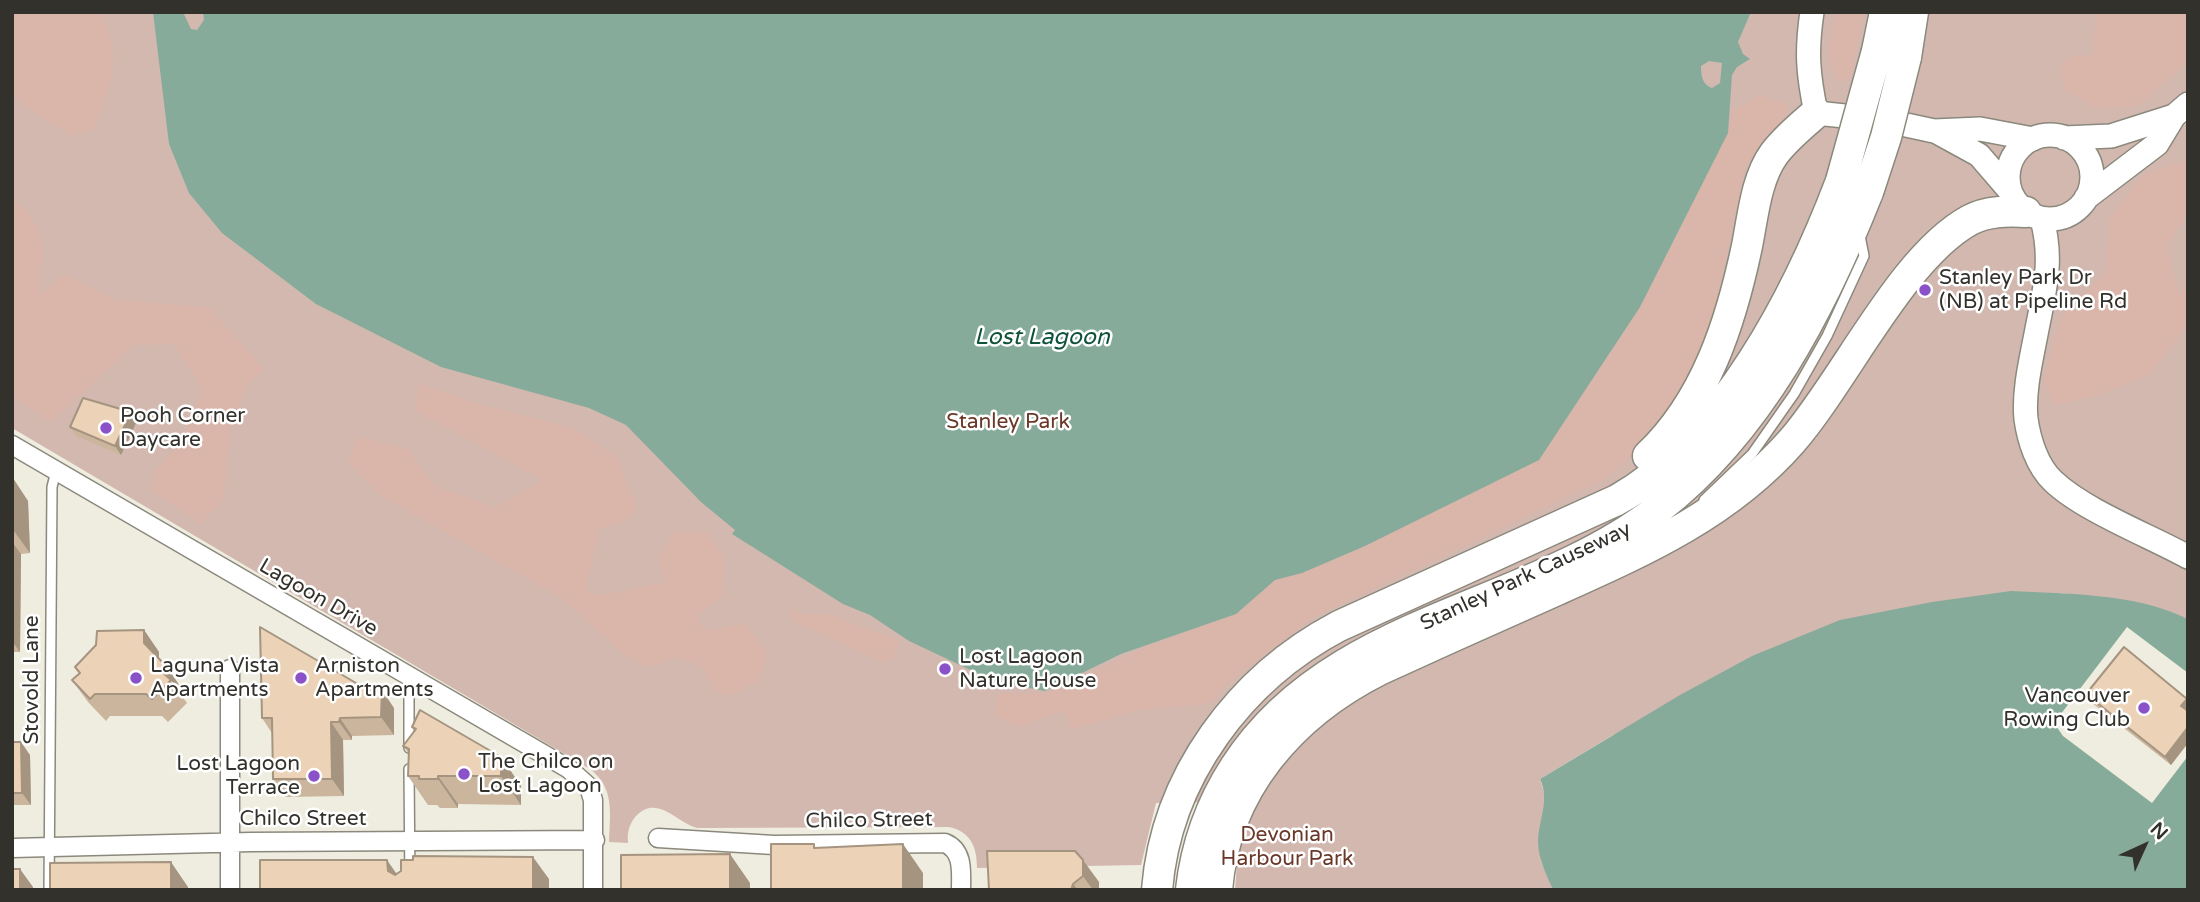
<!DOCTYPE html>
<html>
<head>
<meta charset="utf-8">
<style>
	body { margin:0 }
	#map { position:relative; width:2200px; height:902px; overflow:hidden; background:#efeddf; font-family:"Varela Round",sans-serif }
	canvas { display:block }
	.frame { position:absolute; inset:0; border:14px solid #32312c; pointer-events:none }
	.north { position:absolute; left:2109px; top:811px; width:70px; height:70px; -webkit-text-stroke:5px #fff; paint-order:stroke; rotate:45deg; font-size:19px; font-weight:700; line-height:28px; text-align:center; color:#32312c }
	.north::after { content:''; display:block; margin:auto; width:24px; height:32px; background:#32312c; clip-path:polygon(50% 0,100% 100%,50% 72%,0 100%) }
</style>
</head>
<body>
<div id="map">
<canvas width="2200" height="902"></canvas>
<div class="frame"></div>
<div class="north">N</div>
</div>
<script>
const c = document.querySelector('canvas').getContext('2d');
c.lineJoin = 'round';
function paint(path, color) { c.fillStyle = color; c.fill(path, 'evenodd'); }
function strokePath(path, color, width, dash) { c.strokeStyle = color; c.lineWidth = width; c.lineCap = dash ? 'butt' : 'round'; c.setLineDash(dash || []); c.stroke(path); }
function label(font, color, halo, rows, align = 'center') {
  c.font = font + ' "Varela Round",sans-serif'; c.lineWidth = 5; c.setLineDash([]); c.textBaseline = 'middle'; c.strokeStyle = halo; c.fillStyle = color; for (const [text, x, y, turn = 0] of rows) {
    c.save(); c.translate(x, y); c.rotate((+turn || 0) * Math.PI / 180); c.textAlign = isNaN(turn) ? turn : align; if (halo) c.strokeText(text, 0, 0); c.fillText(text, 0, 0); c.restore();
  }
}
paint(new Path2D(`
	M12,12h2176v607l-61,-17 -65,-9 -449,142 -73,44 6,20 -5,62 12,29h-318l3,-40 17,-49 -99,2 -15,62 -164,3c0,-21 -6,-36 -28,-41l-252,1c-21,-6 -40,-34 -61,-12 -7,8 -9,17 -8,27l-19,-1c1,-28 6,-54 -19,-73l-578,-341z`), '#d3b8b0');
paint(new Path2D(`
	M12,12h87c26,45 12,72 -5,117l-22,7 -43,-27 -17,-14z
	M1836,12h28l-13,64 -9,6c-20,-14 -10,-50 -6,-70z
	M2096,12h92v50l-50,44 -41,2 -31,-17 -6,-25 12,-10 21,-1z
	M1760,95l29,10 -3,12 -40,48 -40,183 -43,79 -58,52 -293,139 -86,67 -15,18 -72,7 -66,19 -10,-18 -44,16 -25,-12 5,-22h47l105,-48 85,-31 39,-34 27,-7 63,-27 174,-86 101,-153 88,-174 4,-22z
	M2188,159v55l-22,32 14,50 8,-13v41l-39,52 -54,20 -41,9 -10,-24 17,-65 46,-45 2,-52 35,-45z
	M12,197c39,37 30,49 28,98l24,-21 51,25 95,9 54,61 -17,16 -17,43 -6,71 -24,25 -50,-35 5,-19 27,-27 20,-54 -28,-45 -40,1 -83,77 -38,-25z
	M419,384l50,17 107,28 42,30 19,49 -11,14 -27,7 -13,61 10,6 70,-14 -8,-23 16,-28 33,1 17,25 -1,38 -27,23 10,13 38,-8 23,29 -7,27 -29,17 -14,-5 -16,-25 -25,-9 -26,10 -23,-10 -64,-58 -183,-104 -32,-32 10,-27 50,13 26,37 62,21 47,-27 -129,-70z
	M791,608l11,6h26l72,27 -8,19 -10,2 -90,-42z`), '#dab5a9');
paint(new Path2D(`
	M153,12h30l8,17 6,1 7,-10 -1,-8h1548l-13,30 5,12 7,5 -13,8 -5,8 -4,58 -88,174 -101,153 -174,86 -63,27 -27,7 -39,34 -115,40 -76,37 -51,-10 -85,-40 -39,-26 -27,-11 -111,-70 3,-4 -34,-28 -75,-77 -37,-17 -148,-41 -125,-63 -94,-71 -33,-40 -20,-49zM1709,61l13,2 -2,20 -8,5c-10,-3 -11,-13 -11,-22z
	M2011,591c57,3 124,2 177,28v271h-635c-7,-16 -15,-32 -15,-49 1,-23 12,-40 2,-62l140,-84 72,-39 88,-36 92,-18z`), '#87ab9a');
paint(new Path2D(`
	M2127,627l61,46v83l-36,47 -89,-67 -9,-13z`), '#efeddf');
const service = new Path2D(`
	M1704,500l48,-46 42,-60 33,-58 37,-80 -4,-20
	M409,748v-51l5,-16
	M409,769l1,121
	M49,890l3,-403 4,-16`);
const minor = new Path2D(`
	M12,445l557,324 20,18 4,13v90
	M658,838l116,7 171,-2c19,8 16,29 16,47
	M12,848l239,-6 344,-2
	M230,890v-221`);
const tertiary = new Path2D(`
	M1812,12c-6,40 -4,62 4,101l67,7 51,11 46,-2 53,10
	M1937,132l42,23 31,36
	M2008 177a42 42 0 1 1 84 0a42 42 0 1 1-84 0Z
	M2064,138l47,-2 63,-20
	M2086,198l71,-54 17,-28 14,-12
	M2042,219c11,41 3,69 -5,110 -5,27 -14,62 -11,90 3,21 11,47 27,62 30,29 97,55 135,76`);
const trunk = new Path2D(`
	M1877,51l8,-39
	M1906,57l7,-45
	M1648,456c58,-55 83,-134 99,-210 6,-30 9,-67 27,-92 12,-16 27,-28 42,-41
	M1157,890c9,-113 83,-212 182,-264l278,-126c107,-60 182,-208 224,-319
	M1191,890c5,-45 20,-86 44,-123 96,-149 291,-156 423,-258 101,-78 164,-201 210,-317
	M1217,890c8,-101 75,-176 162,-220 59,-27 119,-54 178,-80 87,-39 171,-76 235,-149 53,-61 110,-184 178,-221 17,-9 37,-9 56,-8`);
strokePath(service, '#8b897d', 12);
strokePath(minor, '#8b897d', 21);
strokePath(tertiary, '#8b897d', 26);
strokePath(trunk, '#8b897d', 33);
strokePath(service, '#fff', 9);
strokePath(minor, '#fff', 18);
strokePath(tertiary, '#fff', 23);
strokePath(trunk, '#fff', 30);
const trunkBridge = new Path2D(`
	M1841,181l36,-130
	M1868,192l18,-55 20,-80`);
strokePath(trunkBridge, '#8b897d', 33, []);
strokePath(trunkBridge, '#fff', 30);
paint(new Path2D(`
	M137,421l-16,34 -45,-19 -6,-9z
	M12,478l16,23 2,52 -9,1 -1,98h-8z
	M144,630l15,22v7l23,30 -3,3 8,11 -19,19 -6,-6h-52l-4,5 -18,-19 -16,-22 7,-7 -4,-6z
	M2086,694l102,49 -17,22 -79,-62z
	M394,708v27l-42,1v4h-9l1,56 -59,1 -12,-18 -1,-46 -10,-15z
	M412,727l89,30 20,29v19l-63,-1v4h-18l-3,-3h-9l-20,-29 1,-22 -6,-8 11,-15z
	M12,742l18,13 1,50h-19z
	M1075,851l24,31v8h-110z`), '#cbb59d');
paint(new Path2D(`
	M131,412l6,9 -16,34 -6,-9z
	M13,478l15,23 2,52 -16,-22z
	M12,542l9,12 -1,98 -8,-11z
	M144,630l15,22v13l-15,-22z
	M167,667l15,22 -3,3 -8,-12 -9,-8z
	M382,690l12,18v27l-13,-18z
	M2187,699l1,15 -7,-8z
	M340,718l12,18v4l-13,-18z
	M331,722l12,18 1,56 -12,-17z
	M2188,727v16l-17,22 -6,-8z
	M21,742l9,13 1,50 -9,-12z
	M501,757l20,29v19l-20,-29z
	M438,776l20,28v4l-20,-29z
	M903,844l20,29v17h-20z
	M730,854l20,29v7h-20z
	M533,857l16,22v11h-16z
	M387,860l16,23 -15,-12z
	M1083,860l16,22v8h-6l-10,-14z
	M171,862l17,25v3h-17z
	M20,869l13,18v3h-13z
	M1073,884l5,6h-7z`), '#a59480');
const building = new Path2D(`
	M83,398l48,14 -16,34 -45,-19z
	M12,478h1l1,53h-2z
	M260,627l108,63h14l-1,27 -41,1 -1,4h-8l1,57h-59l-1,-61h-10z
	M144,630v13l23,24 -5,5 9,8 -19,19 -6,-5h-51l-5,5 -18,-19 8,-7 -5,-6 21,-22 1,-14z
	M2124,647l63,52 -6,7 7,5v16l-23,30 -79,-63z
	M420,710l81,47v19h-63v3h-19v-3h-11l1,-27 -6,-3 13,-17 -4,-2z
	M12,742h9l1,51h-10z
	M771,844h43v4l89,-4v46h-132z
	M987,851h88l8,9v16l-10,8 -2,6h-82z
	M730,854v36h-109v-35z
	M413,856l120,1v33h-273v-30h127l1,11 7,4 6,-4v-11h12z
	M171,862v28h-121v-27z
	M12,869h8v21h-8z`);
paint(building, '#ecd3b7');
strokePath(building, '#a59480', 2);
for (const [x, y, r, color] of [
	[1925,290,7,"#8b51c8"],
	[106,428,7,"#8b51c8"],
	[945,669,7,"#8b51c8"],
	[136,678,7,"#8b51c8"],
	[301,678,7,"#8b51c8"],
	[2144,708,7,"#8b51c8"],
	[464,774,7,"#8b51c8"],
	[314,776,7,"#8b51c8"]
]) { const dot = new Path2D(); dot.arc(x, y, r, 0, 2 * Math.PI); c.fillStyle = color; c.fill(dot); strokePath(dot, '#fff', 2.5); }
label('21px', '#32312c', '#fff', [
	["Stanley Park Dr",1939,278],
	["(NB) at Pipeline Rd",1939,302],
	["Pooh Corner",120,416],
	["Daycare",120,440],
	["Lost Lagoon",959,657],
	["Nature House",959,681],
	["Laguna Vista",150,666],
	["Apartments",150,690],
	["Arniston",315,666],
	["Apartments",315,690],
	["Vancouver",2130,696,"right"],
	["Rowing Club",2130,720,"right"],
	["The Chilco on",478,762],
	["Lost Lagoon",478,786],
	["Lost Lagoon",300,764,"right"],
	["Terrace",300,788,"right"]
], 'left');
label('21px', '#6a3828', '#fff', [
	["Stanley Park",1008,422],
	["Devonian",1287,835],
	["Harbour Park",1287,859]
]);
label('21px', '#32312c', '#fff', [
	["Stanley Park Causeway",1526,577,-25],
	["Lagoon Drive",318,598,30],
	["Stovold Lane",32,680,-90],
	["Chilco Street",303,819],
	["Chilco Street",869,821,-1]
]);
label('italic 23px', '#0f523a', '#fff', [
	["Lost Lagoon",1042,338]
]);
</script>
</body>
</html>
